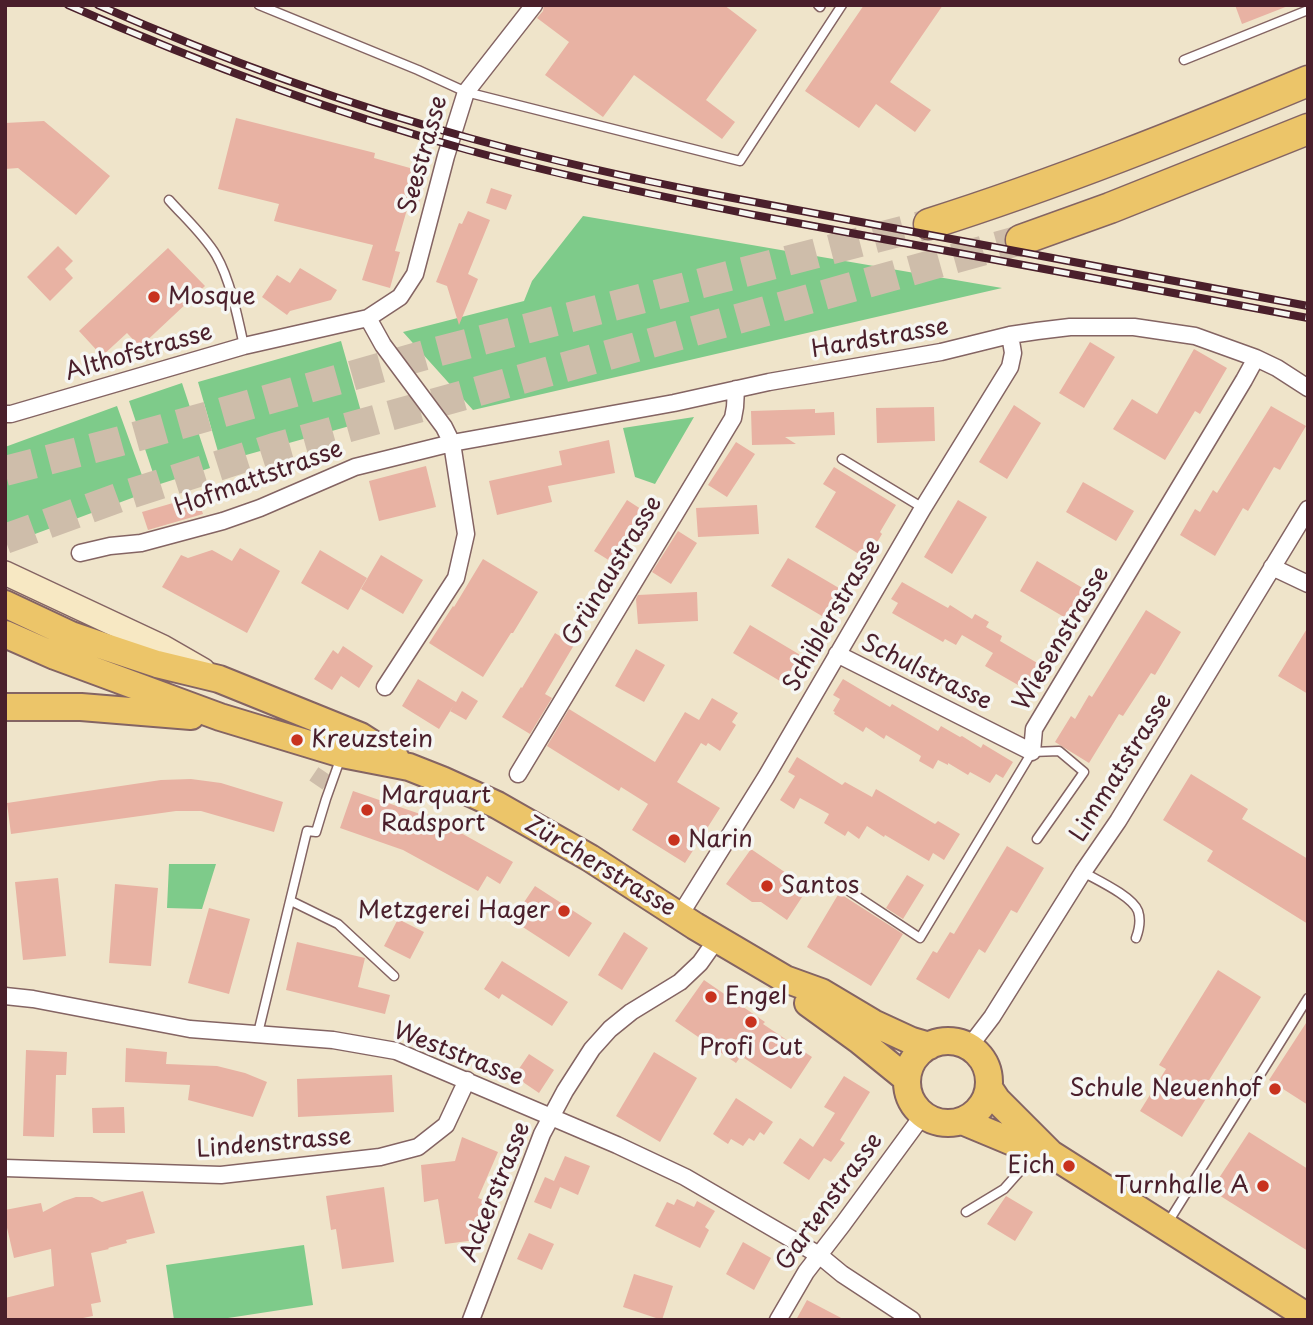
<!DOCTYPE html>
<html>
<head>
<meta charset="utf-8">
<style>
	body { margin:0 }
	#map { position:relative; width:1313px; height:1325px; overflow:hidden; background:#efe4ca; font-family:"Playpen Sans",sans-serif }
	canvas { display:block }
	.frame { position:absolute; inset:0; border:7px solid #4a1f2b; pointer-events:none }
</style>
</head>
<body>
<div id="map">
<canvas width="1313" height="1325"></canvas>
<div class="frame"></div>
</div>
<script>
const c = document.querySelector('canvas').getContext('2d');
c.lineJoin = 'round';
function paint(path, color) { c.fillStyle = color; c.fill(path, 'evenodd'); }
function strokePath(path, color, width, dash) { c.strokeStyle = color; c.lineWidth = width; c.lineCap = dash ? 'butt' : 'round'; c.setLineDash(dash || []); c.stroke(path); }
function label(font, color, halo, rows, align = 'center') {
  c.font = font + ' "Playpen Sans",sans-serif'; c.lineWidth = 7; c.setLineDash([]); c.textBaseline = 'middle'; c.strokeStyle = halo; c.fillStyle = color; for (const [text, x, y, turn = 0] of rows) {
    c.save(); c.translate(x, y); c.rotate((+turn || 0) * Math.PI / 180); c.textAlign = isNaN(turn) ? turn : align; if (halo) c.strokeText(text, 0, 0); c.fillText(text, 0, 0); c.restore();
  }
}
paint(new Path2D(`
	M583,216l419,72 -529,122 -70,-78 121,-31 8,-20z
	M341,341l23,81 -143,40 -23,-80z
	M182,383l28,85 -53,17 -28,-84z
	M117,406l31,86 -140,52 -3,-7v-90z
	M694,417l-39,67 -20,-7 -12,-49z
	M169,864h47l-14,45 -35,-1z
	M304,1245l9,60 -98,15h-41l-8,-55z`), '#7ecb8a');
paint(new Path2D(`
	M544,5h180l33,25 -51,70 29,22 -13,17 -88,-64 -31,42 -58,-42 24,-33 -32,-24 6,-7z
	M864,5h79l-53,77 41,28 -16,22 -39,-28 -17,24 -54,-37z
	M1235,5h53v1l-46,18z
	M236,118l139,35 -1,5 54,15 -11,36 -9,-3 -13,45 5,1 -10,36 -28,-8 11,-35 -99,-24 5,-17 -61,-15z
	M44,121l66,55 -34,39 -58,-47 -13,1v-46z
	M491,188l21,7 -6,15 -20,-7z
	M468,211l22,9 -22,54 10,5 -19,46 -12,-39 -11,-4 23,-59 3,1z
	M58,246l15,15 -8,8 8,9 -23,23 -23,-24z
	M168,248l37,38 -65,61 -13,-14 -25,23 -23,-25z
	M300,268l37,22 -6,10 -41,11 -3,4 -25,-18 15,-22 13,8z
	M1090,342l25,15 -31,51 -25,-15z
	M1194,349l33,19 -27,46 -5,-3 -30,49 -52,-31 19,-30 25,15z
	M1014,405l27,18 -34,56 -28,-17z
	M1271,406l35,20 -26,44 -6,-3 -26,44 -5,-3 -28,48 -35,-21 15,-26 5,3 13,-22 4,3z
	M934,407l1,34 -58,2 -1,-35z
	M815,409v4l19,-1 1,23 -50,2 11,7 -44,1 -1,-34z
	M609,440l6,33 -67,13 4,16 -55,13 -8,-34 73,-16 -3,-14z
	M736,442l19,12 -28,43 -19,-12z
	M426,466l10,41 -57,14 -10,-40z
	M834,467l62,38 -16,27 2,2 -15,25 -52,-32 21,-35 -13,-8z
	M1083,482l51,29 -18,30 -50,-29z
	M197,496l6,18 -55,16 -6,-18z
	M627,500l17,11 -13,20 4,2 -20,31 -21,-13z
	M958,500l29,17 -35,57 -28,-17z
	M757,505l2,29 -61,3 -2,-29z
	M678,531l19,12 -26,41 -19,-12z
	M240,548l40,23 -33,62 -85,-46 19,-32 7,3 24,-8 20,11z
	M320,550l47,28 -19,32 -47,-27z
	M381,555l42,25 -20,34 -42,-25z
	M788,558l56,33 -17,28 -56,-33z
	M483,559l55,33 -25,41h-2l-28,44 -54,-34 24,-37 1,1z
	M1037,561l49,29 -17,30 -49,-29z
	M902,582l46,26 2,-3 22,14 3,-5 14,8 -3,5 16,9 -2,5 39,23 -14,25 -40,-23 8,-13 -31,-18 -6,10 -11,-6 -2,3 -51,-29 6,-10 -7,-4z
	M697,592l1,29 -60,3 -2,-25 2,-4z
	M1146,610l35,22 -26,43 -4,-2 -28,43 -4,-2 -30,49 -34,-21 16,-26 4,3 14,-24 3,2z
	M750,625l52,31 -17,28 -52,-31z
	M1308,627v67l-30,-18z
	M555,633l19,12 -29,49 7,4 -22,36 -28,-17 19,-30 1,1z
	M343,646l30,20 -14,22 -18,-12 -9,14 -18,-11 19,-29 5,4z
	M636,649l29,16 -21,37 -29,-16z
	M418,679l38,23 6,-11 16,10 -12,19 -16,-9 4,-6 -15,24 -37,-23z
	M843,679l47,28 2,-3 46,27 3,-5 19,11 2,-1 19,12 2,-4 30,18 -10,16 -7,-4 -6,9 -20,-11 -2,3 -20,-12v2l-10,-5 -5,9 -14,-8 2,-5 -35,-21 -2,4 -18,-12 -3,5 -29,-18 1,-2 -2,-1 7,-12 -7,-4z
	M712,698l26,15 -6,9 4,3 -16,26 -12,-8 -2,3 -5,-3 -24,39 43,26 -35,55 -53,-33 16,-26 -27,-17 -2,4 -72,-45 22,-37 86,53 30,-50 14,8z
	M797,757l45,28 3,-3 27,15 4,-8 59,35 3,-3 22,13 -16,26 -11,-7 -4,8 -44,-26 -1,2 -17,-11 -8,13 -11,-8 -3,5 -21,-13 5,-9 -29,-16 -6,11 -14,-9 15,-24 -7,-4z
	M1191,774l57,35 -6,10 66,40v65l-101,-63 6,-10 -50,-31z
	M191,779l30,4 62,19 -9,30 -73,-21h-25l-165,23 -4,-31 154,-23z
	M353,791l73,25 1,-2 86,48 -13,22 -13,-8 -9,15 -75,-41 -63,-22z
	M1007,846l37,22 -27,45 -6,-3 -26,43 -6,-4 -30,50 -33,-20 17,-28 4,2 13,-21 4,2z
	M751,849l57,39 -21,32 -26,-18h-9l-26,-18z
	M907,875l17,10 -21,34 -17,-11z
	M58,878l8,78 -43,4 -8,-78z
	M115,884l43,4 -7,78 -42,-3z
	M535,886l57,37 -23,34 -57,-37z
	M839,893l64,41 -32,52 -64,-39z
	M209,908l41,11 -21,75 -41,-11z
	M398,919l26,13 -14,27 -26,-13z
	M624,932l24,16 -26,42 -24,-15z
	M297,942l68,16 -7,29 32,8 -5,19 -99,-24z
	M502,961l66,41 -16,24 -50,-32 -3,5 -15,-10z
	M1218,970l43,27 -55,88 6,4 -30,48 -42,-26 26,-42 -7,-4z
	M704,980l61,42 -2,2 49,33 -21,32 -50,-33 -5,7 -61,-42z
	M1308,1020v85l-39,-25z
	M126,1048l41,4 -1,12 51,2 28,7 22,9 -14,35 -65,-17 2,-15 -65,-3z
	M26,1050l41,2 -1,23h-10l-2,62 -31,-1z
	M654,1052l43,26 -37,64 -44,-26z
	M529,1054l25,16 -15,23 -25,-17z
	M392,1075l2,37 -96,5 -1,-38z
	M844,1076l26,16 -30,48 5,3 -14,19 -7,-4 -15,22 -26,-17 17,-25 13,9 22,-34 -11,-6z
	M736,1098l37,24 -9,13 -4,-3 -6,9 -5,-3 -6,8 -12,-7 -3,5 -15,-10z
	M124,1107l1,26h-32l-1,-25z
	M1249,1132l59,37v82l-94,-59 7,-13 -2,-1z
	M462,1137l36,15 -20,46 13,5 -15,37 -31,4 -7,-45 -14,3 -3,-37 34,-4z
	M565,1156l25,10 -12,29 -18,-8 -9,22 -17,-7 11,-25 9,4z
	M384,1187l10,75 -52,7 -6,-40 -5,1 -5,-34z
	M143,1191l12,42 -29,7 1,3 -19,5 1,1 -18,4 10,49 -10,2 2,12 -20,4h-68v-22l49,-12 -3,-37 -37,9 -9,-39v-9l36,-7 2,9 21,-11 12,-4h16l10,5z
	M1006,1196l27,16 -18,29 -28,-17z
	M677,1199l17,8 3,-6 18,10 -10,16 4,3 -9,18 -45,-22 12,-24 7,3z
	M529,1233l25,11 -12,26 -25,-11z
	M743,1242l28,16 -17,32 -28,-16z
	M634,1274l39,12 -11,34 -39,-13z
	M807,1300l38,20h-49z`), '#e8b2a3');
strokePath(new Path2D(`
	M316,785l25,-37`), '#cebdaa', 16, [16, 8]);
strokePath(new Path2D(`
	M5,471l112,-29 319,-90 493,-128
	M5,539l121,-44 148,-47 747,-208`), '#cebdaa', 30, [30, 15]);
const lane = new Path2D(`
	M259,5l159,65 48,22 274,69 102,-156
	M818,5l2,2 1,-2
	M1184,60l124,-50
	M169,200c15,17 35,35 47,55 14,24 22,63 28,91
	M842,459l81,49
	M1083,872c14,8 49,24 55,39 3,9 1,19 -2,27
	M843,887l77,51 112,-186 27,-1 25,21 -47,67
	M291,901l47,23 56,52
	M258,1033l49,-202 9,1 10,-33 15,-42
	M966,1212l38,-23 16,-18 11,-16
	M1167,1224l141,-226`);
const street = new Path2D(`
	M368,318l15,27 61,82 8,16 14,91 -10,44 -71,109
	M5,414h6l233,-68 124,-28 32,-21 15,-23 31,-118 20,-64 68,-87
	M80,553l30,-7 31,-3 82,-22 37,-13 95,-41 97,-24 222,-40 95,-21 172,-30 69,-17 27,-4 33,-4h64l61,9 61,22 21,10 31,20
	M1272,567l36,17
	M837,654l195,98 2,-23 210,-349 12,-22
	M518,774l215,-356 2,-11 1,-18
	M680,915l86,-138 157,-269 87,-141 3,-14 -3,-18
	M5,996l28,3 157,30 143,11 63,11 221,94 68,32 134,78 23,19 70,46
	M969,1047l23,-30 91,-145 35,-51 190,-312
	M5,1168l216,7 159,-18 38,-10 28,-22 21,-45
	M471,1320l71,-186 23,-43 27,-42 18,-20 21,-17 49,-30 20,-19 17,-24
	M778,1320l28,-48 37,-48 80,-109`);
const secondary = new Path2D(`
	M5,573l158,74 40,23`);
const primary = new Path2D(`
	M5,604l66,31 38,13 48,16 62,15 141,57 36,23
	M5,634l50,22 165,61 122,37 67,13 33,13 55,25 93,53 105,68 90,53 36,13 52,31 39,18 17,5
	M5,707h76l110,9
	M808,1003l51,37 48,39
	M907 1082a41 41 0 1 1 82 0a41 41 0 1 1-82 0Z
	M989,1088l8,12 54,54 257,163
	M962,1121l72,30 15,2`);
const highway = new Path2D(`
	M929,224c129,-41 254,-91 379,-143
	M1021,240l89,-32 198,-79`);
strokePath(lane, '#846463', 11);
strokePath(street, '#846463', 19);
strokePath(secondary, '#846463', 26);
strokePath(primary, '#846463', 30);
strokePath(highway, '#846463', 33);
strokePath(lane, '#fff', 8);
strokePath(street, '#fff', 16);
strokePath(secondary, '#f7e8c3', 23);
strokePath(primary, '#ecc569', 26);
strokePath(highway, '#ecc569', 30);
const rail = new Path2D(`
	M68,5c130,57 263,107 400,145 94,26 190,46 286,65l554,103
	M98,5c121,53 247,99 375,134 81,22 162,40 244,56l591,111`);
strokePath(rail, '#4a1f2b', 8);
strokePath(rail, '#f6f6f2', 5, [16]);
for (const [x, y, r, color] of [
	[154,297,7,"#c8321e"],
	[297,740,7,"#c8321e"],
	[367,810,7,"#c8321e"],
	[674,840,7,"#c8321e"],
	[767,886,7,"#c8321e"],
	[564,911,7,"#c8321e"],
	[711,997,7,"#c8321e"],
	[751,1022,7,"#c8321e"],
	[1275,1089,7,"#c8321e"],
	[1069,1166,7,"#c8321e"],
	[1263,1186,7,"#c8321e"]
]) { const dot = new Path2D(); dot.arc(x, y, r, 0, 2 * Math.PI); c.fillStyle = color; c.fill(dot); strokePath(dot, '#f6f6f2', 2.5); }
label('24px', '#4a1f2b', '#f6f6f2', [
	["Seestrasse",424,155,-74],
	["Hardstrasse",880,339,-10],
	["Althofstrasse",139,353,-16],
	["Hofmattstrasse",259,479,-20],
	["Grünaustrasse",613,571,-59],
	["Schiblerstrasse",833,616,-60],
	["Wiesenstrasse",1062,639,-59],
	["Schulstrasse",926,673,26],
	["Limmatstrasse",1122,768,-58],
	["Zürcherstrasse",600,867,31],
	["Weststrasse",458,1055,21],
	["Lindenstrasse",274,1144,-5],
	["Ackerstrasse",496,1192,-68],
	["Gartenstrasse",830,1202,-54]
]);
label('24px', '#4a1f2b', '#f6f6f2', [
	["Mosque",168,297],
	["Kreuzstein",311,740],
	["Marquart",381,796],
	["Radsport",381,824],
	["Narin",688,840],
	["Santos",781,886],
	["Metzgerei Hager",550,911,"right"],
	["Engel",725,997],
	["Profi Cut",751,1048,"center"],
	["Schule Neuenhof",1261,1089,"right"],
	["Eich",1055,1166,"right"],
	["Turnhalle A",1249,1186,"right"]
], 'left');
</script>
</body>
</html>
